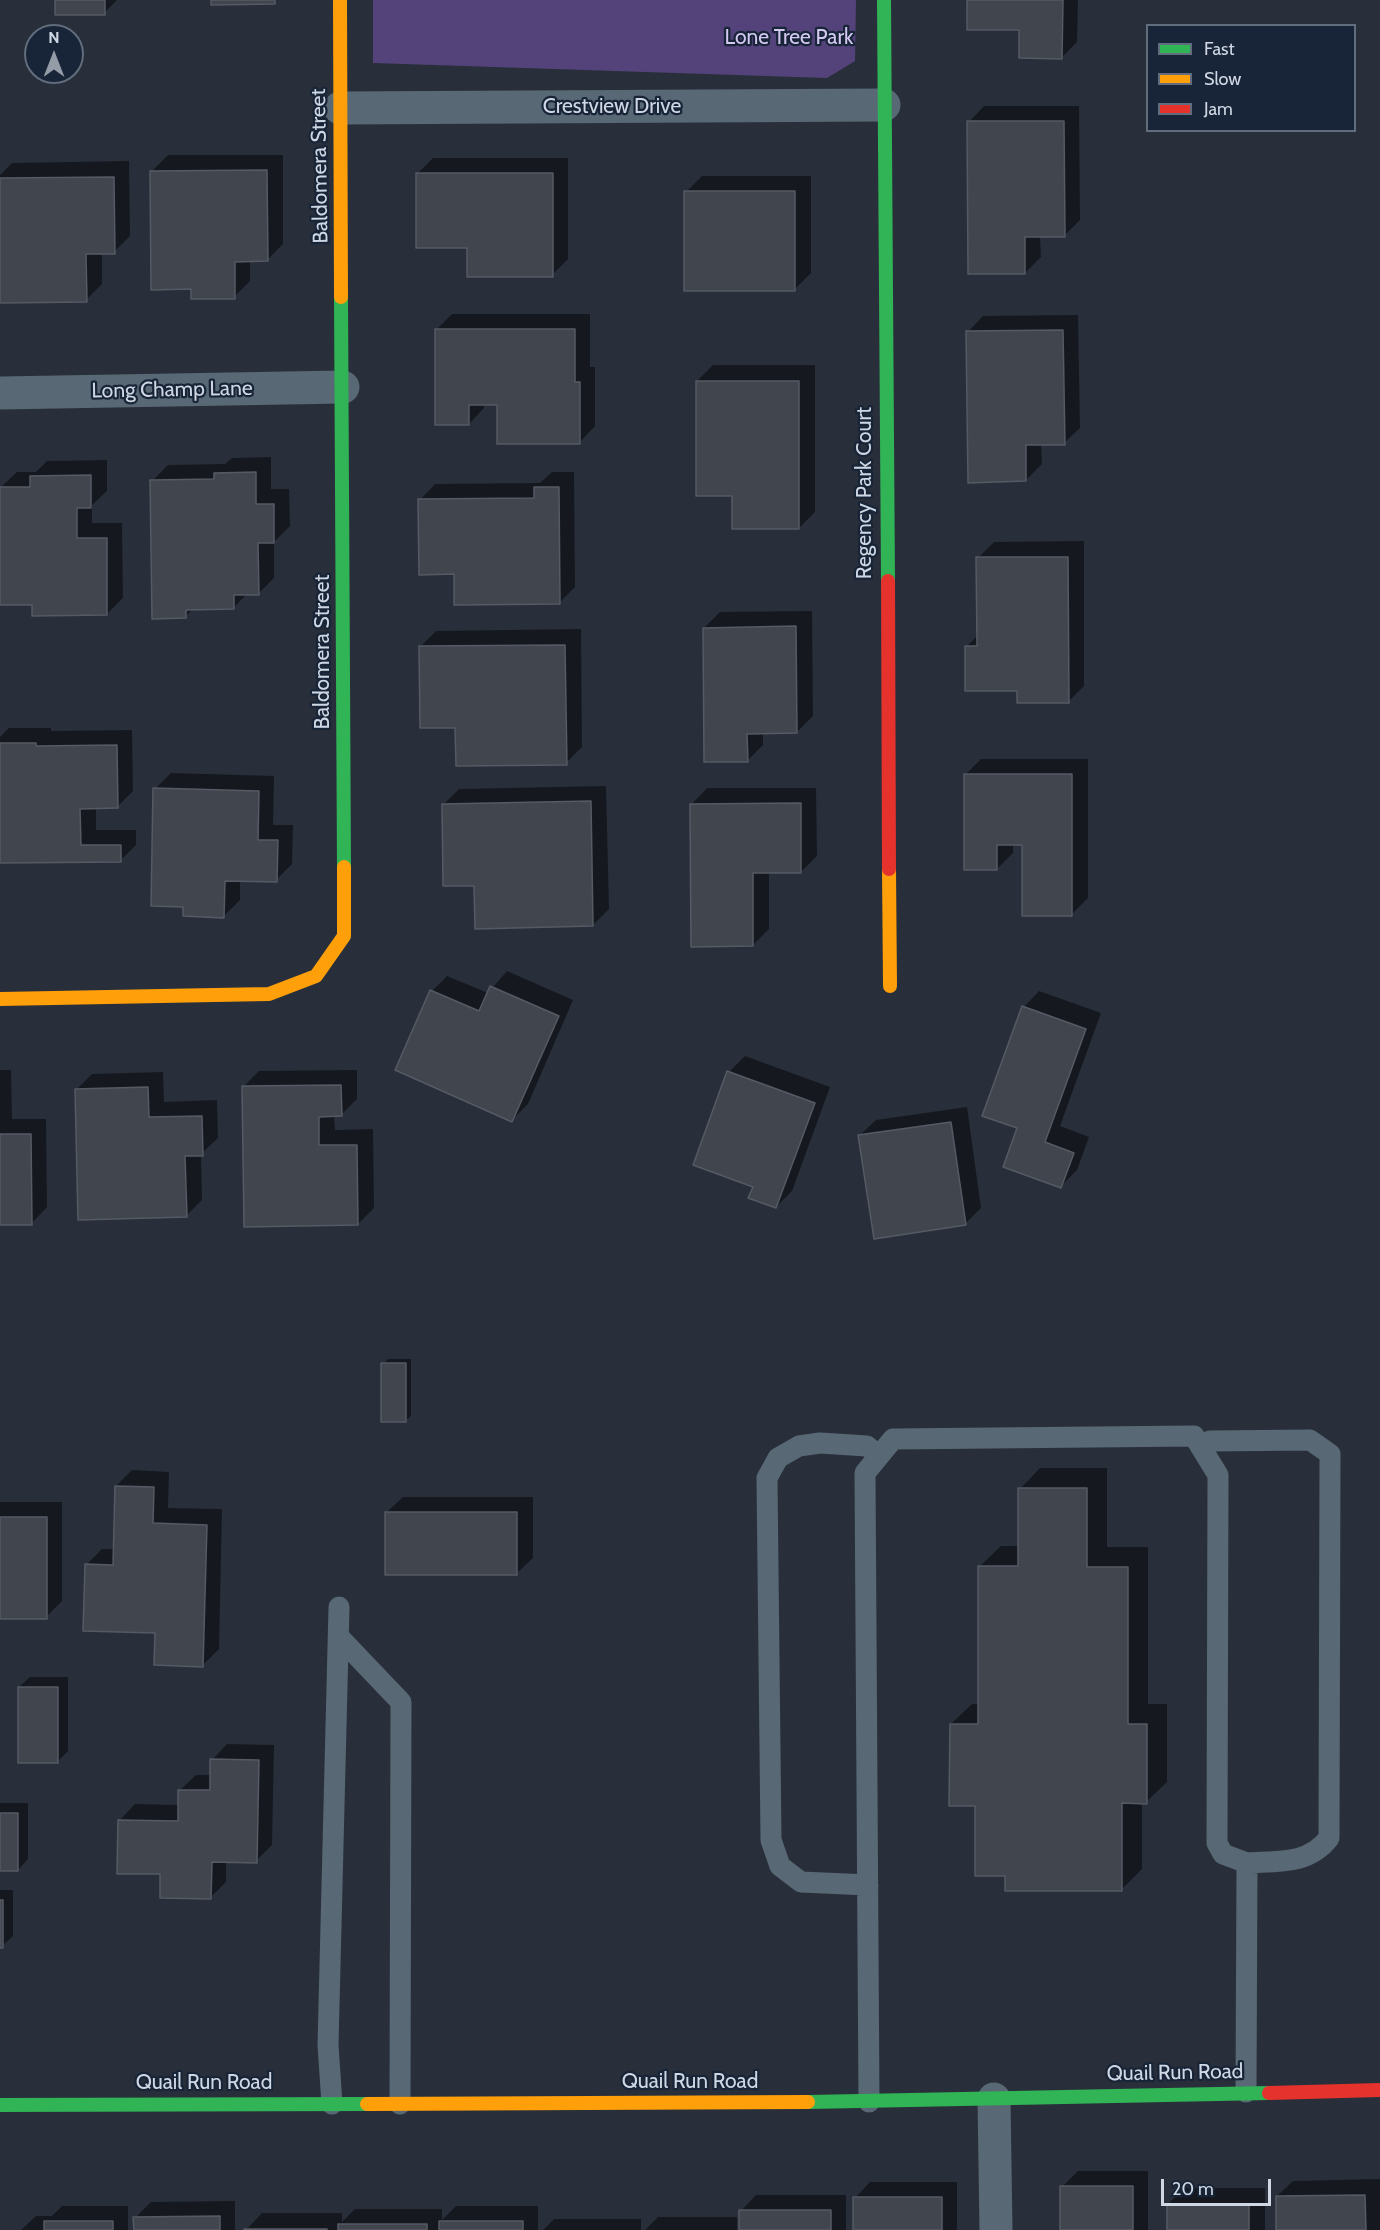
<!DOCTYPE html>
<html>
<head>
<meta charset="utf-8">
<style>
	body { margin:0 }
	#map { position:relative; width:1380px; height:2230px; overflow:hidden; background:#282f3a; font-family:Cabin,sans-serif }
	canvas { display:block }
	.legend { position:absolute; left:1146px; top:24px; width:210px; height:108px; box-sizing:border-box; background:#182437; border:2px solid #616c7c; margin:0; padding:8px 10px; list-style:none; font-size:18px; color:#ced7e3 }
	.legend li { display:flex; align-items:center; gap:12px; height:30px }
	.legend b { width:30px; border:2px solid #616c7c }
	.north { position:absolute; left:24px; top:24px; width:60px; height:60px; box-sizing:border-box; background:#182437; border:2px solid #616c7c; border-radius:50%; rotate:0deg; font-size:16px; font-weight:700; line-height:24px; text-align:center; color:#ced7e3 }
	.north::after { content:''; display:block; margin:auto; width:21px; height:27px; background:#949ca8; clip-path:polygon(50% 0,100% 100%,50% 72%,0 100%) }
	.scale { position:absolute; left:1161px; top:2179px; width:110px; height:27px; box-sizing:border-box; border:3px solid #ced7e3; border-top:0; padding-left:8px; font-size:18px; line-height:21px; white-space:nowrap; color:#ced7e3; -webkit-text-stroke:4px #182437; paint-order:stroke }
</style>
</head>
<body>
<div id="map">
<canvas width="1380" height="2230"></canvas>
<ul class="legend">
<li><b style="height:8px;background:#30b455"></b>Fast</li>
<li><b style="height:8px;background:#ff9f0a"></b>Slow</li>
<li><b style="height:8px;background:#e5322d"></b>Jam</li>
</ul>
<div class="north">N</div>
<div class="scale">20 m</div>
</div>
<script>
const c = document.querySelector('canvas').getContext('2d');
c.lineJoin = 'round';
function paint(path, color) { c.fillStyle = color; c.fill(path, 'evenodd'); }
function strokePath(path, color, width, dash) { c.strokeStyle = color; c.lineWidth = width; c.lineCap = dash ? 'butt' : 'round'; c.setLineDash(dash || []); c.stroke(path); }
function label(font, color, halo, rows, align = 'center') {
  c.font = font + ' Cabin,sans-serif'; c.lineWidth = 4.5; c.setLineDash([]); c.textBaseline = 'middle'; c.strokeStyle = halo; c.fillStyle = color; for (const [text, x, y, turn = 0] of rows) {
    c.save(); c.translate(x, y); c.rotate((+turn || 0) * Math.PI / 180); c.textAlign = isNaN(turn) ? turn : align; if (halo) c.strokeText(text, 0, 0); c.fillText(text, 0, 0); c.restore();
  }
}
paint(new Path2D(`
	M373,0h483l-1,61 -28,17 -454,-15z`), '#54437a');
paint(new Path2D(`
	M57,0h60l-13,13z
	M969,0h109l-1,42 -15,15 -41,-28z
	M984,106h95l1,114 -16,16h-24l1,21 -16,16 -56,-151z
	M168,155h115v89l-16,16h-17v21l-16,16 -41,-10 -41,-116z
	M433,158h135v101l-16,16 -83,-29 -52,-72z
	M129,161l1,75 -16,16h-12v32l-16,16 -86,1v-126l12,-12z
	M702,176h109v97l-16,16 -109,-97z
	M452,314h138v53h5v59l-15,16 -82,-38h-14v4l-15,16 -33,-94z
	M1078,315l2,113 -16,15 -23,1 1,20 -16,16 -58,-148 15,-16z
	M713,365h102v147l-16,16 -102,-147z
	M271,457v32h18l1,37 -16,16v36l-16,16h-11l-14,14h-39l-9,9 -33,-136 16,-16 57,-1 7,-6z
	M107,460v31l-15,14v18h30l1,75 -16,16 -73,-11 -33,-116 16,-15h19l11,-11z
	M552,472h22l1,115 -15,15 -105,-29 -35,-73 15,-16 105,-1z
	M1084,541v145l-16,16 -50,-12 -52,-43 12,-12v-77l16,-16z
	M812,611l1,105 -16,16h-34v13l-16,16 -43,-133 16,-16z
	M581,629l1,118 -16,16 -110,-37 -36,-79 16,-16z
	M9,728h42v3l81,-1 1,61 -16,16h-21v23h40v15l-16,16 -120,1v-125z
	M981,759h107v139l-16,16 -49,-71h-10v10l-16,16 -31,-95z
	M171,773l103,3 -1,49h20l-1,39 -16,16h-36v20l-16,16 -39,-11 -30,-116z
	M606,786l3,123 -16,16 -118,-41 -32,-79 16,-16z
	M707,788h109l1,68 -16,16h-32v57l-16,16 -61,-141z
	M507,971l66,29 -45,104 -16,16 -80,-129 15,-15 41,17z
	M1039,991l62,22 -41,113 29,11 -12,33 -16,16 -42,-59 5,-120z
	M745,1056l85,31 -38,104 -16,16 -21,-21 -26,-114z
	M0,1070h11l1,49h34l1,88 -15,16 -32,1z
	M357,1070v29l-16,16h-7l1,15 38,-1 1,79 -16,16 -115,-137 16,-16z
	M163,1072l1,30 53,-2 1,38 -17,16 1,46 -16,16 -109,-127 15,-15z
	M967,1107l14,101 -16,16 -105,-89 16,-15z
	M388,1359h23v57l-5,4 -23,-56z
	M1040,1468h67v79h41v157h19v78l-21,20h-4v67l-21,21 -114,-16 -31,-69 -25,-81 21,-20h7l1,-138 21,-20h19v-57z
	M132,1470l37,2 -1,36 54,1 -3,140 -16,16 -47,-33 -70,-67 16,-16h13l1,-63z
	M403,1497h130v61l-16,15 -130,-61z
	M0,1502h62v99l-16,16h-46z
	M30,1677h38v74l-11,11 -38,-75z
	M227,1744l47,1 -2,100 -16,16h-30v21l-16,16 -48,-25 -42,-53 15,-16 45,1v-15l16,-15h15l1,-15z
	M0,1803h28v56l-10,11h-18z
	M0,1890h13v46l-11,10h-2z
	M1078,2171h70v59h-86v-43z
	M1380,2179v51h-102l-1,-34 16,-15z
	M870,2182h87v48h-102v-32z
	M1184,2188h81v42h-97v-26z
	M756,2195h90v35h-105v-19z
	M235,2201v29h-100v-12l16,-16z
	M62,2206h66v24h-107l15,-14h16z
	M456,2206h82v24h-292l16,-17h80v9l13,-13h87v11z
	M658,2217h79v13h-92z
	M554,2219h87v11h-98z`), '#0007');
const building = new Path2D(`
	M55,0h50v15h-50z
	M211,0h64v4l-64,1z
	M967,0h96l-1,59 -43,-1v-28h-52z
	M967,121h97l1,116h-40v37h-57z
	M267,170l1,91 -33,1v37h-44v-10l-40,1 -1,-119z
	M416,173h137v104h-86v-29h-51z
	M114,177l1,77h-29l1,48 -87,1v-125z
	M684,191h111v100h-111z
	M435,329h140v53h5v62h-83v-39h-28v20h-34z
	M1063,330l2,115h-39v36l-58,2 -2,-152z
	M696,381h103v148h-67v-33h-36z
	M256,472v32h18v39h-16l1,52h-25v14l-48,1v8l-34,1 -2,-139 64,-1v-6z
	M91,475v33h-14v30h30v77l-75,1v-11h-32v-118h30v-11z
	M534,487h25l1,117 -106,1v-31l-35,1 -1,-76 116,-1z
	M976,557h92l1,146h-52v-12h-52v-45h12z
	M796,626l1,107 -50,1 1,28h-44l-1,-134z
	M565,645l2,120 -111,1 -1,-38h-35l-1,-82z
	M0,743h36v3l81,-1 1,63 -38,1 1,36h40v17l-121,1z
	M964,774h108v142h-50v-71h-25v25h-33z
	M153,788l106,3 -1,49h20l-1,42 -52,-1 -1,37 -41,-2v-9l-32,-1z
	M591,801l2,125 -118,3 -1,-43h-31l-1,-82z
	M801,803v70h-48v73l-62,1 -1,-143z
	M490,986l69,30 -47,106 -117,-52 35,-80 49,21z
	M1022,1006l64,23 -41,113 29,11 -13,35 -58,-21 14,-39 -35,-12z
	M727,1071l88,32 -39,105 -28,-10 5,-11 -60,-22z
	M341,1085l1,31 -23,1v28h38l1,80 -114,2 -2,-141z
	M148,1087l1,30 53,-1 1,40h-18l2,61 -109,3 -3,-131z
	M951,1122l15,103 -92,14 -16,-104z
	M0,1134h31l1,91h-32z
	M381,1363h25v59h-25z
	M115,1486l39,1 -1,36 54,2 -4,142 -49,-2 1,-32 -72,-2 2,-67 28,1z
	M1018,1488h69v79h41v157h19v80l-25,-1v88h-117v-15h-30v-70h-26l1,-82h28v-158h40z
	M385,1512h132v63h-132z
	M0,1517h47v102h-47z
	M18,1687h40v76h-40z
	M210,1759l49,1 -2,103 -45,-1 -1,37 -51,-1v-24h-43l1,-54 60,1v-31h32z
	M0,1813h18v58h-18z
	M0,1900h3v48h-3z
	M1060,2186h73v44h-73z
	M1365,2195l1,35h-90v-34z
	M853,2197h89v33h-89z
	M1167,2204h82v26h-82z
	M739,2210h92v20h-92z
	M220,2216v14h-86l-1,-13z
	M44,2221h69v9h-69z
	M439,2221h84v9h-84z
	M338,2224h89v6h-89z
	M244,2229h83v1h-83z`);
paint(building, '#40454e');
strokePath(building, '#565a64', 1.5);
strokePath(new Path2D(`
	M1200,1446l10,-5 100,-1 20,14 -1,384c-21,27 -51,23 -82,25
	M339,1637l62,65 -1,402
	M868,1885l-67,-3 -21,-16 -9,-26 -4,-362 11,-20 21,-12 21,-3 47,3 12,10
	M869,2102l-4,-629 28,-34 301,-3 24,39 -1,368 6,11 24,9 -1,229
	M332,2104l-4,-59 11,-438`), '#586874', 21);
strokePath(new Path2D(`
	M340,108l544,-3
	M0,393l343,-6
	M994,2099l2,131`), '#586874', 33);
strokePath(new Path2D(`
	M884,0l4,581
	M341,297l3,570
	M808,2102l461,-9
	M0,2105l367,-1`), '#30b455', 14);
strokePath(new Path2D(`
	M340,0l1,297
	M889,869l1,117
	M0,999l269,-5 47,-18 28,-40v-69
	M367,2104l441,-2`), '#ff9f0a', 14);
strokePath(new Path2D(`
	M888,581l1,288
	M1269,2093l111,-3`), '#e5322d', 14);
label('21px', '#d3c8f1', '#182437', [
	["Lone Tree Park",789,38]
]);
label('21px', '#ced7e3', '#182437', [
	["Crestview Drive",612,107],
	["Baldomera Street",320,166,-91],
	["Long Champ Lane",172,390,-1],
	["Regency Park Court",865,493,-90],
	["Baldomera Street",323,652,-90],
	["Quail Run Road",1175,2073,-1],
	["Quail Run Road",690,2082],
	["Quail Run Road",204,2083]
]);
</script>
</body>
</html>
